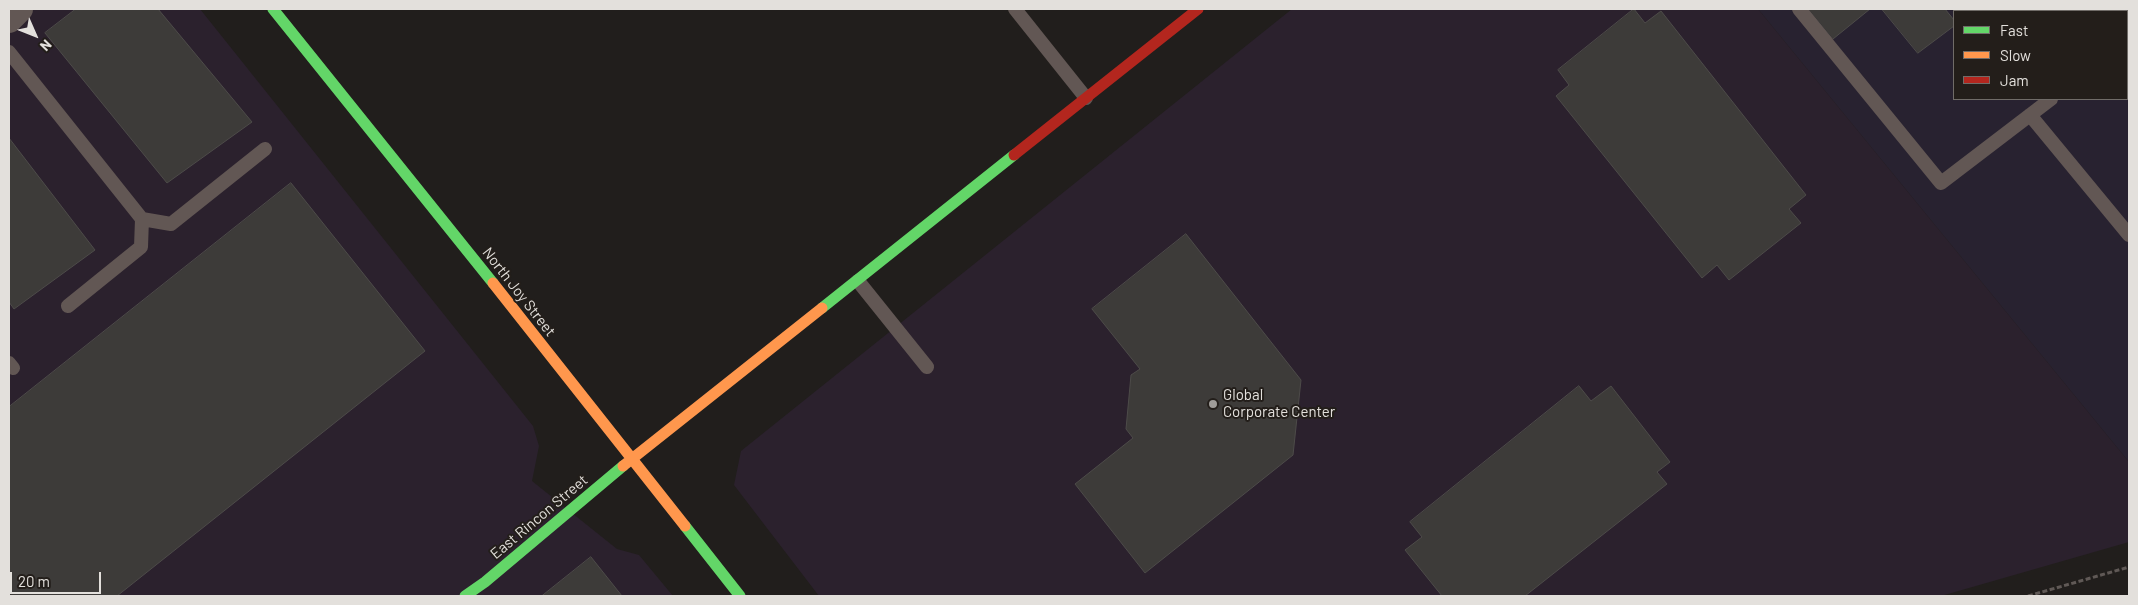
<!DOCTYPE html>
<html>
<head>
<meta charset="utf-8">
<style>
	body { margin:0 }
	#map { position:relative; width:2138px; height:605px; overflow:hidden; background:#211e1c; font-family:Barlow,sans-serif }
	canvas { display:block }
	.frame { position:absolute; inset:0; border:10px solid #e3e0dc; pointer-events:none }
	.legend { position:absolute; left:1953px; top:10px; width:175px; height:90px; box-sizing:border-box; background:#231e1a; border:1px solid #706c68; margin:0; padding:6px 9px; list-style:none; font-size:15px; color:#e3e0dc }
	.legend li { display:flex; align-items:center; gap:10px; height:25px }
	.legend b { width:25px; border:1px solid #706c68 }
	.north { position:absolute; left:10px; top:10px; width:50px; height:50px; -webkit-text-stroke:4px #231e1a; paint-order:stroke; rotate:134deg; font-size:14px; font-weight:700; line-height:20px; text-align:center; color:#e3e0dc }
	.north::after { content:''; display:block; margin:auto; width:18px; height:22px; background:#e3e0dc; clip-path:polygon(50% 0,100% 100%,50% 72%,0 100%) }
	.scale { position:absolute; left:10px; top:572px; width:91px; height:22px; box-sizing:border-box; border:2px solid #e3e0dc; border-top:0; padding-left:6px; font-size:15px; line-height:18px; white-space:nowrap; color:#e3e0dc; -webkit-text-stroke:4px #231e1a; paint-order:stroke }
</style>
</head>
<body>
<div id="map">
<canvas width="2138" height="605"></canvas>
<div class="frame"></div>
<ul class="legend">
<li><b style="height:6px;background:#63d668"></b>Fast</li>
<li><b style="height:6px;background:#ff974d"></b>Slow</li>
<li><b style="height:6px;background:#b3261e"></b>Jam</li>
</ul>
<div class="north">N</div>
<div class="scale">20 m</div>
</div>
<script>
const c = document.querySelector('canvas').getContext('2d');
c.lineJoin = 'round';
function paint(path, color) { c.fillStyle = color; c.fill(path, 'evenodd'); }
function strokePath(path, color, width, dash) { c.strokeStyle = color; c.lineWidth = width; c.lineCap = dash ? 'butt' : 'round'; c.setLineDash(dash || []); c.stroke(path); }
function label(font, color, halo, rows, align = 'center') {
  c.font = font + ' Barlow,sans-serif'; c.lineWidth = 4; c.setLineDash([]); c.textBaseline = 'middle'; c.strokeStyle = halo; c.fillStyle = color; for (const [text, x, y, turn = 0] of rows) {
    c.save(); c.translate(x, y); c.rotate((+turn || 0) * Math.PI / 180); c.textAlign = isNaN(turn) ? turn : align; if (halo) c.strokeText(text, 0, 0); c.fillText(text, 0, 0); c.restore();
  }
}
paint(new Path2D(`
	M1758,9h371v453zM1954,11h173v88h-173z`), '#282230');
paint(new Path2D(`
	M9,9h191l333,417 6,20 -7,35 85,68 22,6 34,41h-664z
	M1292,9h466l371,453v80l-188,54h-1122l-85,-111 7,-34z`), '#2b212d');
const building = new Path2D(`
	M76,9h82l94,113 -85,61 -122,-150z
	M1634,9l11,14 16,-12 145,184 -17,14 12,14 -72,57 -12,-15 -15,13 -146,-182 13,-11 -11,-15z
	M1808,9h62l-37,30z
	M1882,9h63l9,11v6l-36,27z
	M9,138l86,112 -81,59 -5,-7z
	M291,183l134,168 -308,245h-108v-189z
	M1186,234l115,146 -8,75 -148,118 -70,-89 58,-46 -7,-9 5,-54 9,-6 -48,-60z
	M1579,386l12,15 20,-15 59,76 -13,10 10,12 -142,112h-83l-37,-46 17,-13 -12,-15z
	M591,557l31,39h-80z`);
paint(building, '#3d3b39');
strokePath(building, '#4d4b49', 1);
strokePath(new Path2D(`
	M2028,596l101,-29`), '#605956', 3, [5, 2.5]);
strokePath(new Path2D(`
	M1015,9l71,89
	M1799,9l142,174 110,-84
	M2092,9l2,2
	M9,52l133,167 -1,28 -73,59
	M2030,115l99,120
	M142,219l29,5 94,-75
	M858,281l69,86
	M9,363l4,5`), '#625754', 14);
strokePath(new Path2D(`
	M9,20l11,-11`), '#625754', 26);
strokePath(new Path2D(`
	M273,9l220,274
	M822,308l192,-153
	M685,526l55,70
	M465,596l20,-14 138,-116`), '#63d668', 11);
strokePath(new Path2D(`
	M493,283l192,243
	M623,466l199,-158`), '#ff974d', 11);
strokePath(new Path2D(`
	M1014,155l184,-146`), '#b3261e', 11);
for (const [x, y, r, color] of [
	[1213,404,5,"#9f9c99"]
]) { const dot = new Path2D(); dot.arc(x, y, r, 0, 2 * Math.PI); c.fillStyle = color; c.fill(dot); strokePath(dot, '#231e1a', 2); }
label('15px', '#e3e0dc', '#231e1a', [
	["North Joy Street",519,292,52],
	["East Rincon Street",539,517,-40]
]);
label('15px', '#e3e0dc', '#231e1a', [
	["Global",1223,395],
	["Corporate Center",1223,412]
], 'left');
</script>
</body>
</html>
